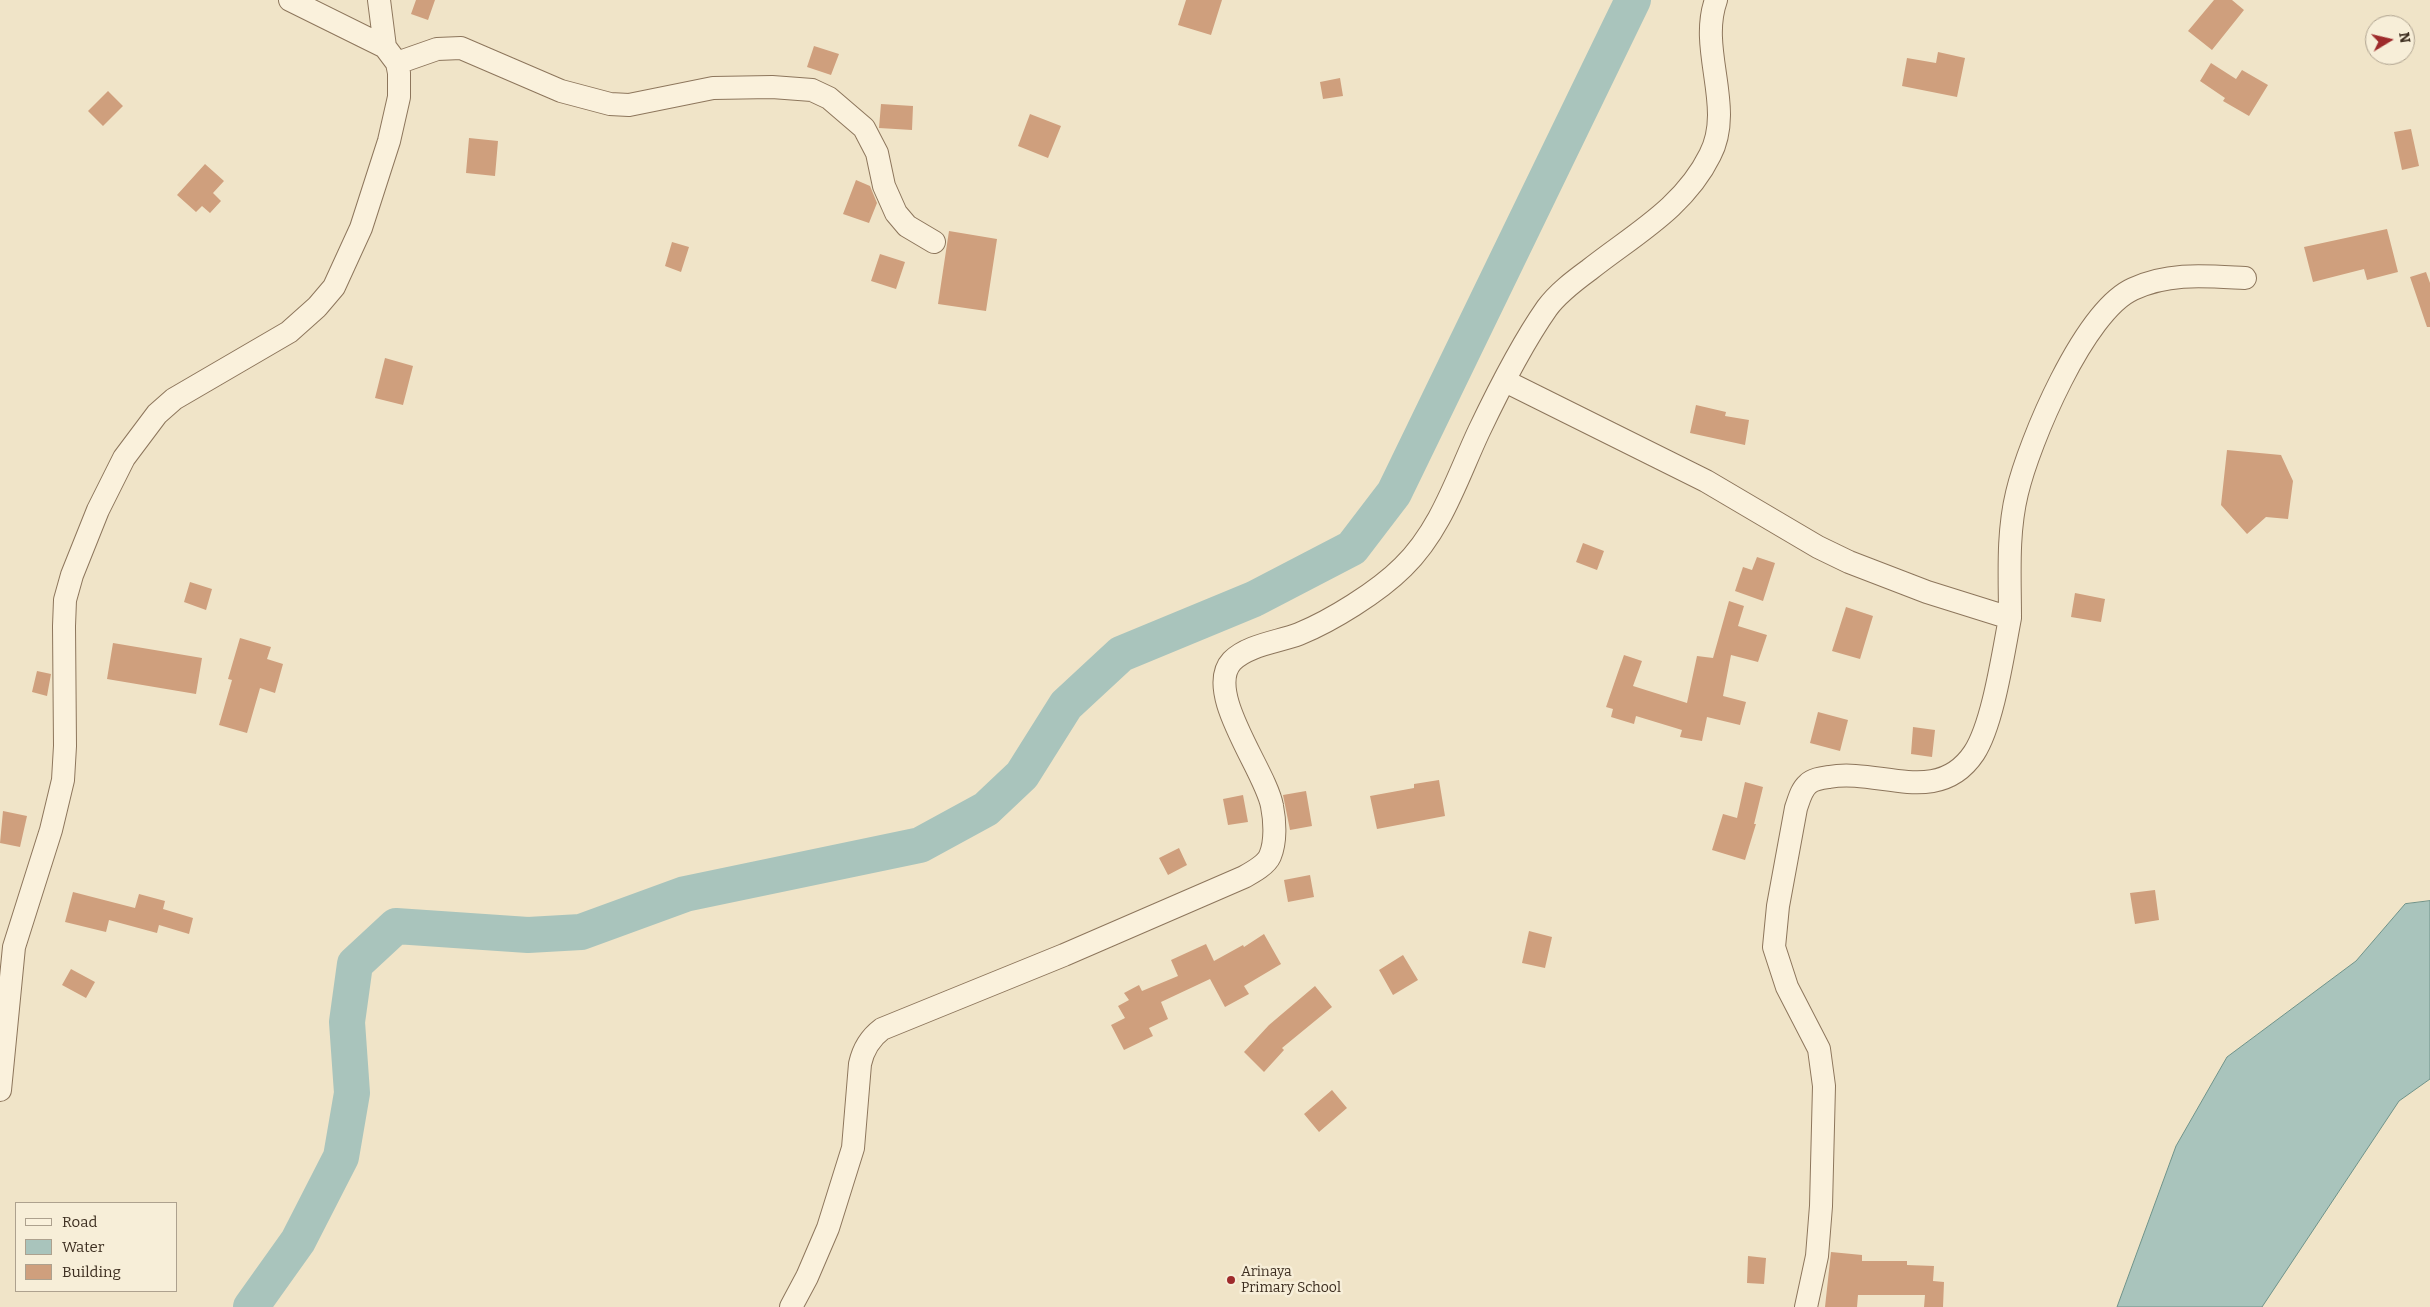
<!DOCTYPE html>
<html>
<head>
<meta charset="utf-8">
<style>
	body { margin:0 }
	#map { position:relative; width:2430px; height:1307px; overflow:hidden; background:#f0e4c8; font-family:Bitter,serif }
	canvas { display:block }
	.legend { position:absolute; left:15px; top:1202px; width:162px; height:90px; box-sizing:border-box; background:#f7eed8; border:1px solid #ada18e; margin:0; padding:6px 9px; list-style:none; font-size:15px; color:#3d2e20 }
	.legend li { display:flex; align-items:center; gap:10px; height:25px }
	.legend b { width:25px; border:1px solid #ada18e }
	.north { position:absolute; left:2365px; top:15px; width:50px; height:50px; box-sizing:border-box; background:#f7eed8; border:1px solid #ada18e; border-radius:50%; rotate:81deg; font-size:14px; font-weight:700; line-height:20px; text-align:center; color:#3d2e20 }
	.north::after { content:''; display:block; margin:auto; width:18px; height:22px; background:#9e2a2b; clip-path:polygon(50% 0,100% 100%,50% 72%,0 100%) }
</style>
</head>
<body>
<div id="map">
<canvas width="2430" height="1307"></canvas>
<ul class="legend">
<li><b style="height:6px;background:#faf1dc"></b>Road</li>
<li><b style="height:14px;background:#a9c4bc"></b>Water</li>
<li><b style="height:14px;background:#cf9f7d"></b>Building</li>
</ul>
<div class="north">N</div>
</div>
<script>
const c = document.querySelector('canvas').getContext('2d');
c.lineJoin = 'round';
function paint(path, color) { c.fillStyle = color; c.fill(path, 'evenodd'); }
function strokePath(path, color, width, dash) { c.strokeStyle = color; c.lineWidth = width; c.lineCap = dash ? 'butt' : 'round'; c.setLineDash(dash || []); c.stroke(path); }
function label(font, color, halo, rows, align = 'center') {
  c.font = font + ' Bitter,serif'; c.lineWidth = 5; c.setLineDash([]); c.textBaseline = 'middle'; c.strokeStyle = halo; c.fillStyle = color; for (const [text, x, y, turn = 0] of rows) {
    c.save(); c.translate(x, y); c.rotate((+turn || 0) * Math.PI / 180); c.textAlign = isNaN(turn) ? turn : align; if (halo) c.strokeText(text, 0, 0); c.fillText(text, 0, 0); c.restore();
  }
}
const water = new Path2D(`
	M2430,901v178l-31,22 -137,206h-145l59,-161 51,-89 129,-96 49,-57z`);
paint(water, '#a9c4bc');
strokePath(water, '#6f938a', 1);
strokePath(new Path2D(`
	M251,1307l47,-66 43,-84 11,-64 -5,-71 8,-58 41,-38 132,9 53,-3 104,-38 235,-49 66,-36 36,-34 44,-70 55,-51 133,-55 98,-51 42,-55 239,-493`), '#a9c4bc', 36);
paint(new Path2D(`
	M416,0h19l-7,20 -17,-6z
	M1186,0h36l-11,35 -33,-10z
	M2214,0h18l12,10 -32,40 -24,-19z
	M814,46l25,8 -8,21 -24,-8z
	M1938,52l27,6 -8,39 -55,-11 5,-28 29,5z
	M2211,63l25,16 6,-9 26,15 -19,31 -26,-15 2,-3 -25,-17z
	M1340,78l3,18 -20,3 -3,-17z
	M108,91l15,15 -20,20 -15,-15z
	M881,104l32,2 -1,24 -33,-2z
	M1030,114l31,12 -13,32 -30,-12z
	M2411,129l8,37 -17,4 -8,-38z
	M469,138l29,3 -3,35 -29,-3z
	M205,164l19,17 -11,12 8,8 -11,12 -8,-7 -6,6 -19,-17z
	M856,180l14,6 7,17 -8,20 -26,-9z
	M2387,229l11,43 -31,8 -3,-11 -51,13 -9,-35z
	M949,231l48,8 -11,72 -48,-7z
	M672,242l17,5 -8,25 -16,-6z
	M880,254l25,8 -9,27 -25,-8z
	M2426,272l4,11v44h-3l-17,-50z
	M385,358l28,8 -10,39 -28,-7z
	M1696,405l30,7 -1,4 24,4 -4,25 -55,-12z
	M2227,450l54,5 12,26 -5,38 -22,-2 -19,17 -26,-29z
	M1583,543l21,8 -7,19 -21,-8z
	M1757,557l18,6 -12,38 -28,-10 8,-24 9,3z
	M190,582l22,7 -6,21 -22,-8z
	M2075,593l30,6 -4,23 -30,-5z
	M1729,601l15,5 -6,20 29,9 -9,27 -27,-7 -8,41 23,6 -6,23 -33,-8 -5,24 -22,-4 2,-7 -46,-14 -2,8 -23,-7 2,-8 -7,-2 18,-52 18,6 -9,25 54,17 10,-47 16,2z
	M1846,607l27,9 -13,43 -28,-8z
	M240,638l31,9 -4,12 16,5 -8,29 -15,-5 -13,45 -28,-8 13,-45 -4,-1z
	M113,643l89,15 -6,36 -89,-15z
	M37,671l14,3 -4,22 -15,-4z
	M1818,712l30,8 -8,31 -30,-8z
	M1913,727l22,3 -3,27 -21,-3z
	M1439,780l6,36 -68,13 -7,-33 44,-8v-4z
	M1745,782l18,5 -9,37h2l-11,36 -33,-10 11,-36 14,4z
	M1306,791l6,35 -22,4 -7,-35z
	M1243,795l5,27 -20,3 -5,-26z
	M3,811l24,5 -7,31 -20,-4z
	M1179,848l8,17 -19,10 -9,-17z
	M1310,875l4,22 -26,5 -4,-22z
	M2155,890l4,30 -24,4 -5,-31z
	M73,892l62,16 4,-14 26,7 -2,8 30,9 -4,16 -30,-9 -2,8 -48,-13 -3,12 -41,-10z
	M1529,931l23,6 -7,31 -23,-5z
	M1264,934l17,30 -37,22 5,8 -24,13 -15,-28 -49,23 7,17 -19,9 4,8 -29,14 -13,-25 14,-7 -7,-12 11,-6 -5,-7 15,-8 3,6 36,-15 -7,-16 35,-16 8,17 29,-16 1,2z
	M1403,955l15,25 -25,15 -14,-25z
	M71,969l24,13 -9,16 -24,-13z
	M1315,986l17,21 -50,41 2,2 -20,22 -20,-20 25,-27z
	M1332,1090l15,18 -28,24 -15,-18z
	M1831,1252l31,3v6h45v4l27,1 -1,15 11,1 -1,25h-19l1,-12h-67l-1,12h-32z
	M1748,1256l18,2 -2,26 -17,-1z`), '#cf9f7d');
const minor = new Path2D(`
	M290,0l95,47 -6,-47
	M385,47l12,16 40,-14 24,-1 100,43 49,13 19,1 84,-17 59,-1 40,3 17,8 35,30 13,25 7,33 12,27 11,13 27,16
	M1505,381l201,100 112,66 31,15 78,30 83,26c0,-41 -3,-84 7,-125 12,-51 67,-182 116,-204 36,-17 73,-13 112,-11
	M0,1090l14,-143 37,-117 12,-50 2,-34 -1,-120 1,-26 7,-25 26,-65 26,-52 33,-44 17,-15 115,-67 28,-25 17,-20 27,-59 28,-87 10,-44v-24l-2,-10
	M791,1307l16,-30 21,-49 25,-80 7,-84c3,-14 10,-26 22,-35l182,-74 180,-78c9,-5 22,-12 26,-21 6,-14 5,-35 2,-50 -6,-35 -69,-114 -40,-145 16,-16 46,-19 67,-27 32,-13 79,-42 104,-67 38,-37 54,-89 76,-136 20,-42 42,-86 68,-123 11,-15 27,-27 42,-38 44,-35 95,-62 121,-115 25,-48 -12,-105 6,-155
	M1806,1307l11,-51 4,-50 3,-120 -5,-37 -32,-62 -13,-40 4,-41 18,-98c3,-8 5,-18 12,-24 5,-5 14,-6 21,-7 50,-9 109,30 145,-24 19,-29 29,-99 36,-135`);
strokePath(minor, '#8d765c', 24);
strokePath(minor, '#faf1dc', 22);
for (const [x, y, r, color] of [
	[1231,1280,5,"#9e2a2b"]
]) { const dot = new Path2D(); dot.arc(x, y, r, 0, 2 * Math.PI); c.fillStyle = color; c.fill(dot); strokePath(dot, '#f7eed8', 2); }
label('14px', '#3d2e20', '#f7eed8', [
	["Arinaya",1241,1272],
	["Primary School",1241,1288]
], 'left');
</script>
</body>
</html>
